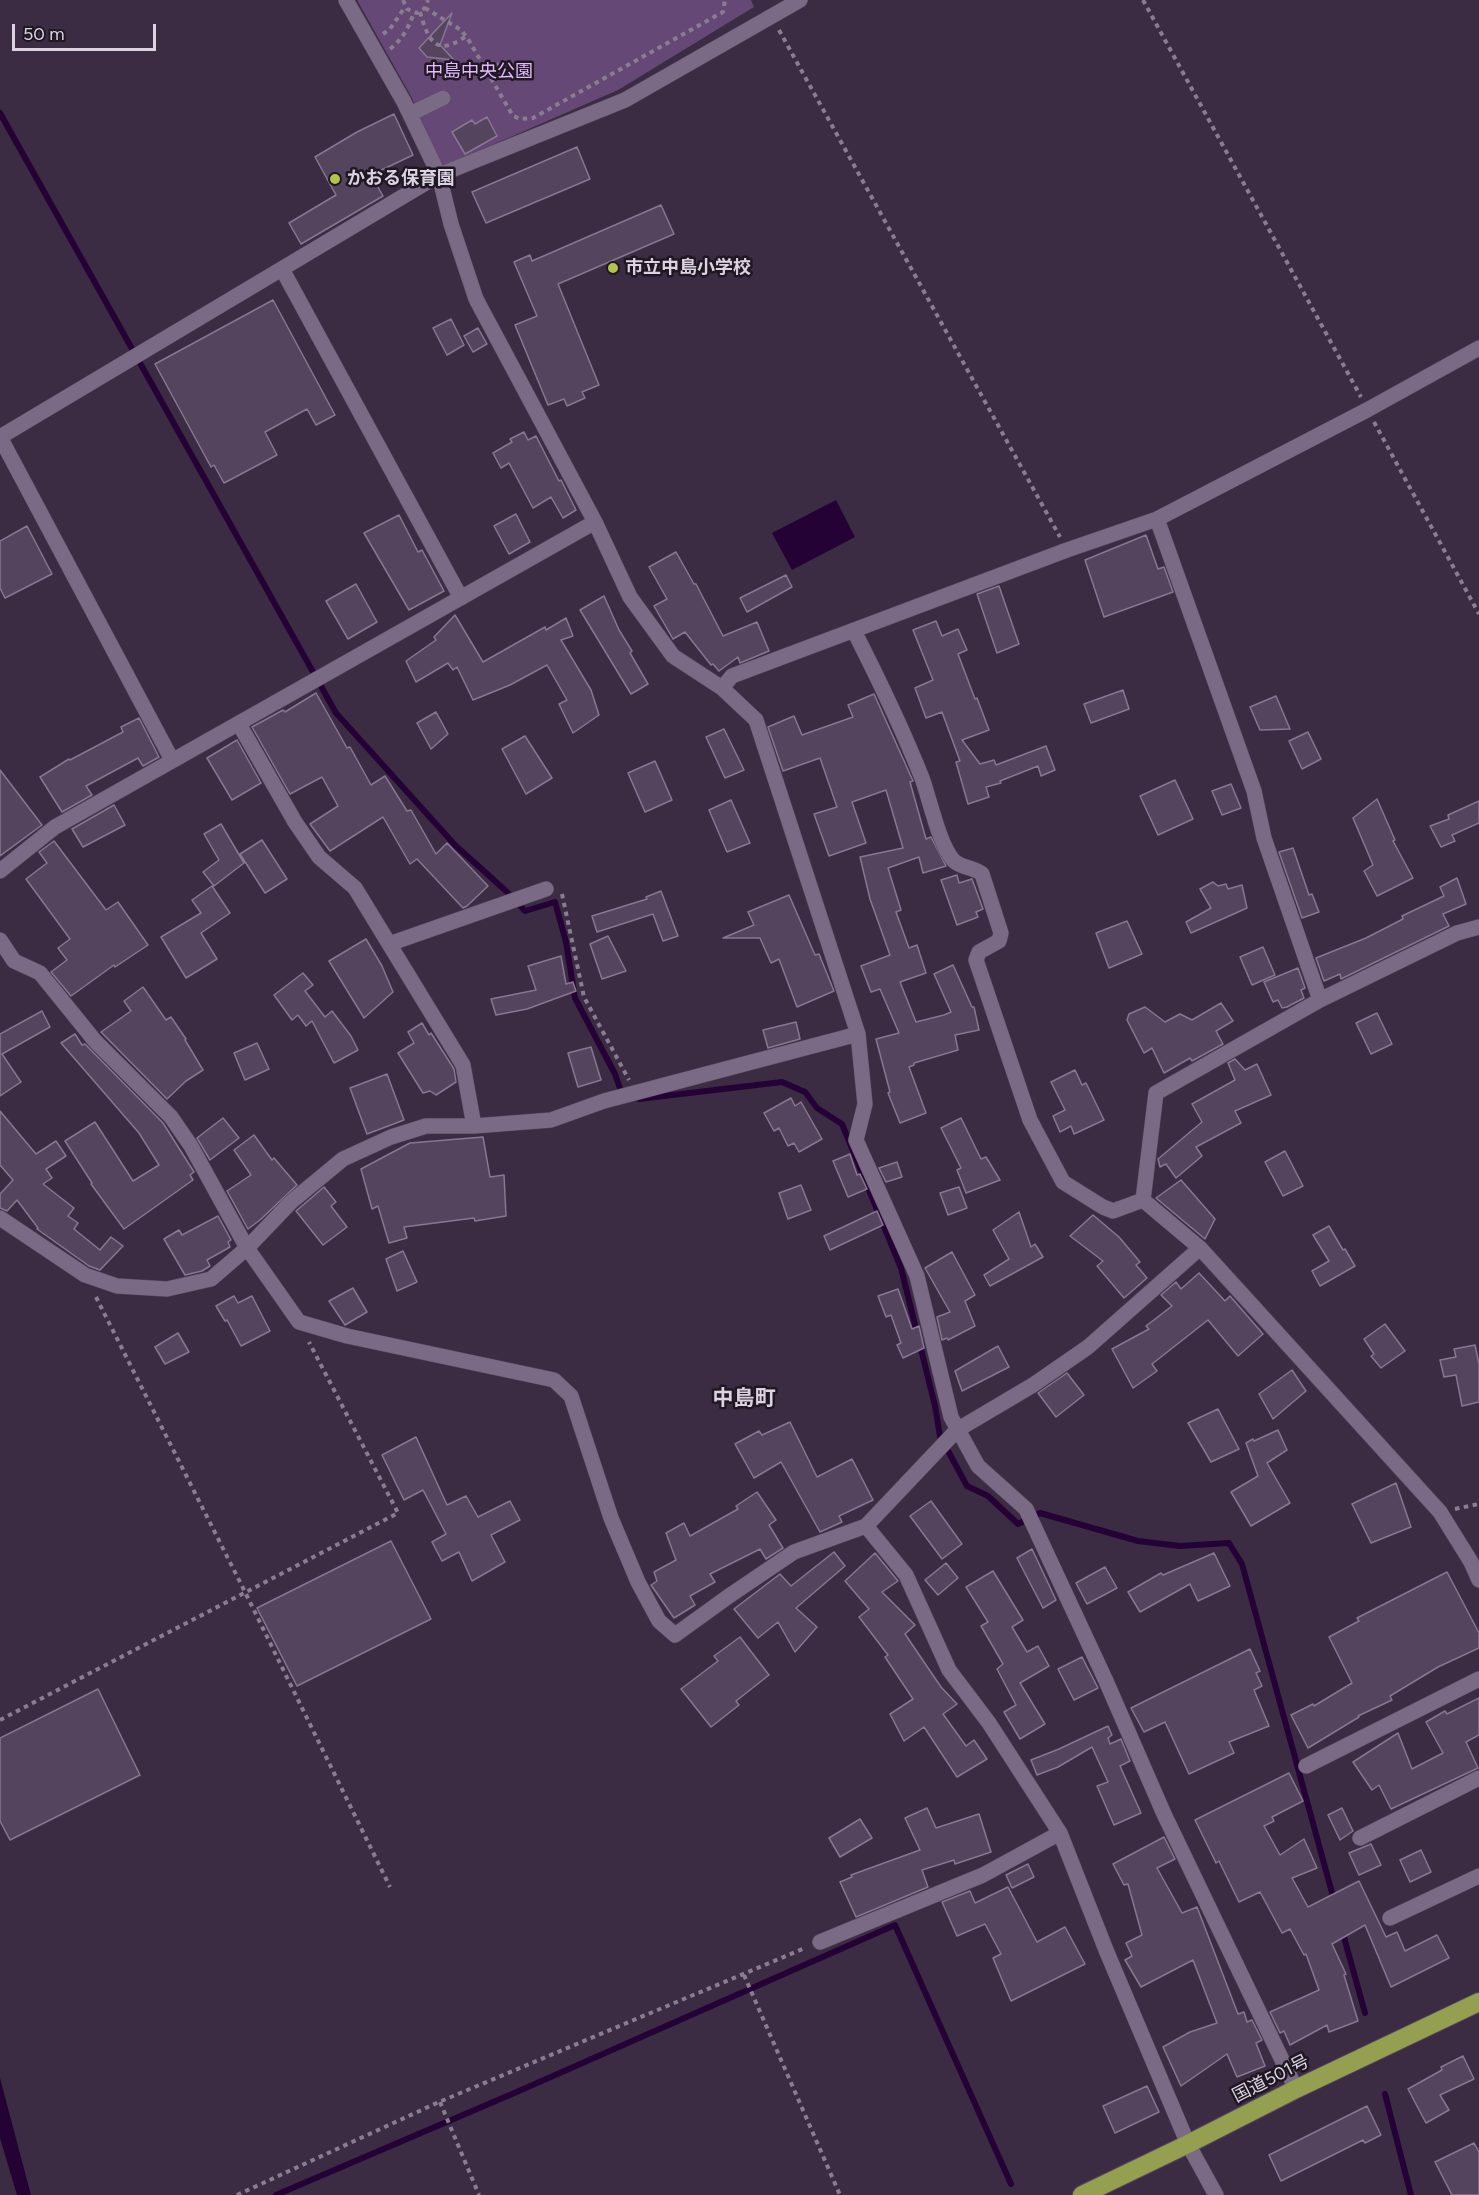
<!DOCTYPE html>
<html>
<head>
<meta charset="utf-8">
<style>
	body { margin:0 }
	#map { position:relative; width:1479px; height:2195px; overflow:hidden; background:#3b2c44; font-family:Figtree,sans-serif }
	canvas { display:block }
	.scale { position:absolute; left:12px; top:24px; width:144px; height:27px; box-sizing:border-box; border:3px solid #dcd2e1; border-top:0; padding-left:8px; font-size:18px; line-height:21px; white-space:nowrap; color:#dcd2e1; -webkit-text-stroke:4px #1f1823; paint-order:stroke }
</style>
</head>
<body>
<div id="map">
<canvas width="1479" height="2195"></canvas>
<div class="scale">50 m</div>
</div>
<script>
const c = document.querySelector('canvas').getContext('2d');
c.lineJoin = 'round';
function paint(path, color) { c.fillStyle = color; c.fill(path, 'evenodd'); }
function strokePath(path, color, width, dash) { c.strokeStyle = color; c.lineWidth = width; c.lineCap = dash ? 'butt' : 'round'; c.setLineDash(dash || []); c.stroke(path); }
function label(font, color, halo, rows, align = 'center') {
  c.font = font + ' Figtree,"Noto Sans JP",sans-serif'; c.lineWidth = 5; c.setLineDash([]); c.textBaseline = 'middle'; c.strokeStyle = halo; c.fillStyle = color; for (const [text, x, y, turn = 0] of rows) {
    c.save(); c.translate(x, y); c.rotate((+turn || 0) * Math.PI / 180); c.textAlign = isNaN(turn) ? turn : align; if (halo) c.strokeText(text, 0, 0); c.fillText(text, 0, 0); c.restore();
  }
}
paint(new Path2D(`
	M357,0h394l3,7 -136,83 -176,77 -30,-69z`), '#654875');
paint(new Path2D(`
	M836,500l19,37 -63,33 -20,-37z
	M0,2078l31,117h-14l-17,-57z`), '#250235');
strokePath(new Path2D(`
	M0,113l336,600 119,132 51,46 19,20 30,-9 11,40 9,56 40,76 8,23
	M639,1099l143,-17 23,10 12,16 25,16 59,144 34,138 5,30 27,50 21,10 30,28 22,-11 98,28 42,5 49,-3 13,21 92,336
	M1342,1930l23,83
	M1385,2094l26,101
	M276,2195l243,-104 376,-166 116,259`), '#250235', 6);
const building = new Path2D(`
	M452,13l-12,32 14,15 -27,-3 -8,-9z
	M394,114l19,41 -42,20 12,21 -82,48 -12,-21 47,-28 -21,-38 42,-25z
	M487,117l10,19 -32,18 -13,-22 20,-12 3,4z
	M577,147l13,32 -104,44 -14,-31z
	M661,205l13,29 -116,50 41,101 -17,7 3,6 -18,8 -3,-7 -16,6 -33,-80 22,-9 -23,-54 16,-7 2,6z
	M273,300l62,115 -19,10 -9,-16 -42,23 12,23 -53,28 -10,-18 -3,2 -56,-103z
	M451,319l13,26 -17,10 -14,-27z
	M478,328l9,16 -14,8 -9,-16z
	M524,432l4,8 8,-4 23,45 2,-1 15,30 -13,8 -12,-21 -18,11 -24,-45 -8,5 -8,-15 19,-11 -2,-3z
	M516,514l14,28 -21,12 -15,-28z
	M399,515l19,37 4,-2 22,41 -35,19 -45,-77z
	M27,526l25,48 -47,24 -5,-10v-47z
	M1146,535l12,34 6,-2 9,25 -69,25 -19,-57z
	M676,552l18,32h2l27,52 34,-14 12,29 -29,12 -2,-6 -19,14 -6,-7 -2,1 -26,-33 -12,7 -19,-33 13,-7 -18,-32z
	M786,575l6,12 -45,25 -7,-14z
	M356,584l21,38 -29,17 -22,-38z
	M999,586l20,58 -22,9 -20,-59z
	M604,596l15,34 13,21 -2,2 18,31 -17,10 -51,-84z
	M455,615l28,47 62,-35 1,3 20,-12 7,18 -12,4 30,50 8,25 -26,18 -14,-29 8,-4 -20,-35 -37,20 -37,15 -16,-33 -4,3 -5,-7 -32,19 -10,-21 30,-21 -2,-3z
	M936,621l6,15 16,-7 9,21 -9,4 17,45 2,-1 12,32 -27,10 18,24 14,-4 2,5 50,-19 9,24 -14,6 -3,-10 -38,15 1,2 -15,4 3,10 -21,7 -12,-42 4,-1 -18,-49 -16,6 -11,-30 18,-8 -20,-50z
	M1123,690l6,19 -38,14 -7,-19z
	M316,693l31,55 3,-1 21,38 14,-9 22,35 4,-1 25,44 11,-11 41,43 -21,20 -4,2 -46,-49 -7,5 -27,-47 -53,34 -20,-27 28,-18 -16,-29 -32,17 -38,-67 31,-17 2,2z
	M874,694l39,87 -3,1 16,57 5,-2 15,29 -23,7 -4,-16 -31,11 13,42 -5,2 13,36 8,-3 9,28 -26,9 16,40 28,-7 7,-3 -17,-38 19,-9 19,42h2l5,23 -24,5 3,15 -44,13v2l-5,2 17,46 -26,10 -12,-30 2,-1 -14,-53 23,-6 -19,-44 -9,3 -10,-26 29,-11 -20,-56 -10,-42 43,-9 -17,-58 -34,12 14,41 -37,13 -15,-42 23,-7 -17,-49 -37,13 -15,-44 26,-11 8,19 51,-18 -5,-12z
	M1276,696l14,33 -30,1 -10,-23z
	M436,712l12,22 -17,15 -14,-26z
	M139,718l20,39 -16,9 -5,-8 -52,28 6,9 -30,17 -22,-35 29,-18 1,1 53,-28 -2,-5z
	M724,729l20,41 -19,8 -19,-41z
	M1308,732l13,27 -19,10 -13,-28z
	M525,736l27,42 -26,16 -24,-45z
	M237,740l24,43 -29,17 -25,-42z
	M655,761l17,39 -27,12 -17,-39z
	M0,770l42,55 -42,31z
	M1175,780l18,39 -35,16 -18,-39z
	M1231,784l10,24 -19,7 -10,-24z
	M1377,799l18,41 -2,1 20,37 -36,18 -13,-25 9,-6 -20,-47z
	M731,800l19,43 -23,9 -18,-42z
	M1479,801v22l-27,12 3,6 -14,6 -11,-21 19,-7 -1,-4z
	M114,805l11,20 -42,22 -11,-18z
	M221,824l23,39 -30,23 -11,-14 16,-12 -15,-26z
	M262,840l25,39 -22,14 -25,-39z
	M54,841l52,69 12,-8 30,43 -33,22 -1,-2 -43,31 -20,-24 16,-12 -9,-12 12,-9 -44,-60 21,-16 -8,-11z
	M1293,848l16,47 3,-1 7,18 -17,6 -23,-66z
	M957,875l2,8 13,-4 11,30 -7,3 2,5 -21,8 -16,-45z
	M1457,878l9,26 -23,10 6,12 -108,53 -1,-5 -16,7 -8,-23 50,-20 37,-19 -1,-3 42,-20 -4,-9z
	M1213,882l5,4 8,-2 2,5 14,-4 5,23 -56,25 -5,-11 25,-14 -11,-19z
	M212,886l18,27 -29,20 16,26 -31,19 -25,-41 40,-24 -9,-13z
	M661,891l17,45 -15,5 -10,-27 -56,18 -5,-16 55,-17 -1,-2z
	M789,895l26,60 4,-1 15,37 -37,16 -18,-48 -8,4 -11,-25h-37l31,-13 -6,-13z
	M1127,921l15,33 -33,14 -13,-35z
	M608,936l18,35 -24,8 -12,-35z
	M366,939l16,27 11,26 -29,26 -35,-57z
	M1263,947l12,28 -23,10 -12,-28z
	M561,956l5,28 7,-2 3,9 -49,18 -31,6 -5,-16 45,-9 -8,-24z
	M1298,968l7,20 -4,2 3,8 -17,9 -5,1 -4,-8 -5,2 -9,-20z
	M303,973l10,12 -8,6 20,26 7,-6 19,25 7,14 -24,13 -22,-42 -6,5 -8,-11 -6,5 -18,-25z
	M143,987l23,33 5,-3 15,22 -1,1 18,30 -17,11 -19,18 -66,-67 30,-21 -7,-10z
	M1221,1003l12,18 -17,10 7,13 -31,17 -2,-3 -26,15 -12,-25 -8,5 -17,-33 2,-6 16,-7 20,15 15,-8 12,6z
	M42,1011l8,16 -48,27 19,28 -21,14v-62z
	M1377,1013l15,31 -21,10 -15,-31z
	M796,1022l4,17 -32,9 -5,-18z
	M422,1023l7,12 2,-2 23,36 2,13 -20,13 -6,-4 -7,2 -25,-40 16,-10 -6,-11z
	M75,1034l7,11 3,-1 78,79 31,49 -4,3 3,5 -69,49 -33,-45 1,-1 -27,-42 30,-19 38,59 26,-16 -20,-32 -78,-90z
	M257,1043l12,26 -24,11 -11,-27z
	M591,1047l10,33 -23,7 -10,-34z
	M1235,1059l10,11 12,-6 14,31 -36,16 6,12 -45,24 6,9 -26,22 -10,-14 -6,3 -2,-8 44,-37 -10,-18 43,-24 -7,-17z
	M1075,1070l7,15 4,-2 18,37 -30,14 -3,-8 -11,6 -7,-16 12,-6 -14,-28z
	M387,1074l17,46 -37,14 -17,-46z
	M791,1098l4,8 6,-4 21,37 -23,13 -5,-9 -6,3 -9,-18 -5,3 -10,-18z
	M0,1111l36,43 20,-13 10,15 -20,13 6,9 -9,6 31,24 -6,8 10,7 -4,6 26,21 11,-13 12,9 -23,24 -11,-4 -52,-37 1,-1 -21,-28 -10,11 -7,-3v-14l13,-14 -13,-15z
	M223,1118l16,20 -29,22 -13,-22z
	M961,1118l20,41 5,-2 14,23 -34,13 -9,-23 4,-2 -20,-40z
	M254,1135l18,25 2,-2 23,27 -37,35 -12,9 -21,-38 24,-16 -17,-25z
	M483,1137l7,40 14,-2 2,41 -31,5 -1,-3 -70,9 3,11 -18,5 -11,-37 -6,3 -11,-40 49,-26z
	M1285,1151l18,35 -20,10 -18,-34z
	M850,1154l7,21 3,-1 7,15 -19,8 -15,-36z
	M897,1162l5,15 -16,5 -7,-14z
	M1181,1180l34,39 -10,20 -49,-41z
	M801,1185l10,25 -23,9 -9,-26z
	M324,1187l12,15 -5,4 16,21 -24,18 -27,-34z
	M959,1187l8,21 -19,7 -8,-22z
	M877,1211l6,14 -53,25 -6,-14z
	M1019,1212l12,35 4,-3 8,13 -53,29 -6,-11 25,-16 -16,-29z
	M1093,1215l26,22 21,25 -4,3 11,13 -23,20 -27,-32 6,-5 -33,-25z
	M218,1216l13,24 -3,2 2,5 -23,13 3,6 -8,5 -17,4 -21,-36 15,-9 3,5z
	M1329,1226l14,24 2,-1 10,17 -35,20 -8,-15 17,-10 -16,-26z
	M403,1251l14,31 -20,9 -11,-32z
	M952,1252l23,43 -10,6 10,25 -27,14 -1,-2 -5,2 -5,-23 13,-5 -25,-44z
	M1199,1273l26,28 5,-5 33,38 -25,22 -30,-36 -56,44 5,7 -24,17 -21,-39 37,-20 -3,-3 26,-20 -11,-11 15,-13 5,7z
	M353,1288l14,24 -22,13 -16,-24z
	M898,1289l14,40 7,-3 5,22 -21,10 -6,-13 4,-2 -10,-28 -5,2 -8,-21z
	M234,1296l4,7 14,-7 18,35 -29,15 -14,-26 -2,1 -9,-15z
	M1385,1324l20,27 -24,17 -10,-12 3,-2 -10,-15z
	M178,1333l11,19 -24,12 -10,-17z
	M1475,1345l4,19v38l-17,4 -6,-31 -12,2 -4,-17 16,-3 -2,-8z
	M998,1346l11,21 -47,24 -7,-20z
	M1292,1370l14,21 -33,28 -14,-25z
	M1067,1373l17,22 -28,22 -18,-24z
	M1218,1409l21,40 -28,13 -23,-39z
	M790,1422l27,55 35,-18 21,41 -34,16 3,6 -22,10 -39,-70 -27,16 -19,-34 24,-13 3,4z
	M1278,1430l9,20 -20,13 23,40 -39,23 -20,-34 27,-16 -12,-33 7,-4 1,2z
	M416,1437l31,68 19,-9 12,21 32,-16 10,19 -29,15 14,27 -33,19 -13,-29 -17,9 -10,-19 14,-8 -23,-44 -19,10 -22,-45z
	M1396,1483l15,44 -40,16 -19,-39z
	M757,1492l19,28 -7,5 14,23 -17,11 -6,-10 -50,25 5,8 -25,14 5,9 -21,13 -23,-33 6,-4 -3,-9 22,-12 -10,-27 18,-10 6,13 48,-27 -2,-3z
	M931,1501l31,43 -20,15 -32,-43z
	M391,1541l40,78 -134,67 -40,-78z
	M1032,1549l24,51 -13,8 -26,-50z
	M834,1552l11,14 -49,42 21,19 -22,25 -17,-30 -20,16 -24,-29 46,-35 11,12z
	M875,1553l23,28 -16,11 33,33 -10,9 36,53 16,17 -14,10 23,32 8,-6 13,19 -30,18 -33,-50 -20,14 -14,-27 23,-15 -28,-42 3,-2 -29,-38 10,-8 -24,-28z
	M1214,1553l16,33 -32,15 -8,-17 -50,28 -12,-20 33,-19 2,2z
	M946,1563l12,15 -20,17 -13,-15z
	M1105,1567l12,21 -30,16 -11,-21z
	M993,1571l30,49 -11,7 15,25 11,-6 11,20 -29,17 25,41 -25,15 -16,-27 12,-7 -19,-36 6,-5 -22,-38 7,-4 -22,-35z
	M1447,1572l32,61v15l-41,19 -48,29 2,4 -34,16 1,1 -51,31 -17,-33 22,-11 1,2 38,-23 -23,-46 30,-16 -2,-3z
	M740,1637l29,38 -33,26 3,4 -28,22 -30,-38 37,-28 -4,-5z
	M1250,1649l10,22 -4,2 6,13 -8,4 15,36 -40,16 5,11 -45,21 -24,-52 -21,10 -13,-24z
	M1082,1657l16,31 -24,12 -16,-31z
	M98,1689l42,86 -130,65 -10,-19v-83z
	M1479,1698v37l-13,7 12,26 -87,41 -12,-24 -7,5 -19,-28 45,-29 14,36 31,-16 -17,-31 19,-11 2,3z
	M1108,1726l4,9 -4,3 2,6 11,-5 9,22 -10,5 21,47 -27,12 -17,-39 11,-4 -16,-35 -34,20 -21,8 -6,-15 28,-11z
	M1289,1773l14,28 -31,16 2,4 -10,5 16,29 24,-16 13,29 -25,10 16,29 51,-26 27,56 11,-5 8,19 32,-16 12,23 -58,29 -26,-62 -33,19 14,30 -2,1 14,46 -29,11 -2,-7 -37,20 -6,-14 -4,2 -10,-21 49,-22 -13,-36 -2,1 -14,-26 -8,4 -22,-41 -21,10 -20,-41 -3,2 -21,-43z
	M927,1808l9,20 43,-14 12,38 -36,12 -1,-4 -32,10 6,17 -72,30 -16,-35 12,-5 -1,-2 69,-25 -15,-32z
	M1342,1808l11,23 -13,9 -12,-25z
	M860,1819l12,19 -32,19 -11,-19z
	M1164,1837l11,22 -18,9 25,45 15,-6 41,107 6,-2 3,10 5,-2 10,20 -6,3 9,23 -28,11 -10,-23 -46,32 -18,-39 27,-15 27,-9 -24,-63 -52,27 -16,-27 7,-4 -6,-13 16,-8 -14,-51 -4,1 -11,-21z
	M1371,1844l10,21 -22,10 -10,-22z
	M1421,1850l10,22 -21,10 -10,-22z
	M1028,1864l6,13 -22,11 -6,-13z
	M1008,1887l29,55 28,-15 20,37 -74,37 -18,-43 8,-4 -16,-30 -28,12 -15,-34 28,-11 5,12z
	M1463,2056l11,23 -34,16 9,15 -23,13 -18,-34 34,-19 -1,-3z
	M1147,2086l12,26 -44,21 -12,-27z
	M1367,2106l14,29 -16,8 -2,-3 -82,41 -12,-26z
	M1474,2143l5,9v43h-27l-17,-33z`);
paint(building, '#54445d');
strokePath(building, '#887792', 1.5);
const minor = new Path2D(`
	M346,0l58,102 35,73 12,49 25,75 119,223 35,75 43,59 49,32 34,32 102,314 7,70 -9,36 61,136 34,141 27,49 48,43 80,172 58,133 132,275
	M410,114l33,-16
	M282,269l179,329
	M0,437l439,-262 186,-75 175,-100
	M0,437l172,323
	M1157,519l97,272 10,47 56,162
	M854,631c25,49 48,97 68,147 8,22 17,66 31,82 7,8 21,7 29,14l19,59 -2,8 -20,11 -3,8 54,160 33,62 40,25 10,4 30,-11
	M722,688l10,-12 335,-126 90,-31 210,-109 112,-62
	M239,724l56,98 24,35 36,31 108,177 11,61
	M0,871l55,-44 540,-305
	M0,940l14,21 26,12 55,68 76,76 20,29 56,102 52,74 48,14 207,44 17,16 40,122 27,64 21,39 16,14 54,-39 65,-44 72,-26 91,-96 76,-45 55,-38 112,-99
	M389,944l157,-55
	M1143,1200l57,48 240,264 31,50 8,18
	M1143,1200l13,-107 164,-93 137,-67 22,-6
	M0,1218l85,57 32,11 50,3 44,-10 36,-31 44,-46 52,-43 48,-22 35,-11h48l77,-6 53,-19 254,-67
	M866,1526l40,49 43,95 40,53 71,110 46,117 82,194 28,51
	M1306,1766l173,-87
	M1360,1838l119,-60
	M1390,1918l89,-42
	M820,1942l163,-67 77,-42`);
const highway = new Path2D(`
	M1082,2195l106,-51 108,-55 183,-87`);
strokePath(minor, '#56495d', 16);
strokePath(highway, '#56495d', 20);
strokePath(new Path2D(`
	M403,0l4,9 10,4 8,-5 3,-8
	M1143,0l218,397
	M425,8l36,22 7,9 45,77 8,3 12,-1 190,-106 2,-12
	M420,12c8,28 16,46 46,24
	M779,30l281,507
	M383,34l7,-5 15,-22
	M390,49c13,-10 18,-21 24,-36
	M479,74l26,-13
	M1374,422l105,192
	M562,894l22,103 45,83
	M96,1297l149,295 145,295
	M1455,1509l24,-5
	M0,1720l398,-207 -89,-171
	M744,1975l96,220
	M440,2102l39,93
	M237,2195l202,-93 366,-154`), '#8a7d91', 4, [4.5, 4.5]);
strokePath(minor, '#7b6a85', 15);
strokePath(highway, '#949f4f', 18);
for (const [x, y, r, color] of [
	[335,179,6,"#b3c24b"],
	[613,268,6,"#b3c24b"]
]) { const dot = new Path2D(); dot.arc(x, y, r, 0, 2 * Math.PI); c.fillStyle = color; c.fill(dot); strokePath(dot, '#1f1823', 2); }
label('18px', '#e4b9fc', '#1f1823', [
	["中島中央公園",479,72]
]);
label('bold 18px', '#dcd2e1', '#1f1823', [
	["かおる保育園",347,179],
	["市立中島小学校",625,268]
], 'left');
label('18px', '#dcd2e1', '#1f1823', [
	["国道501号",1271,2079,-27]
]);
label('bold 21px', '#dcd2e1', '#1f1823', [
	["中島町",744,1399]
]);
</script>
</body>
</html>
